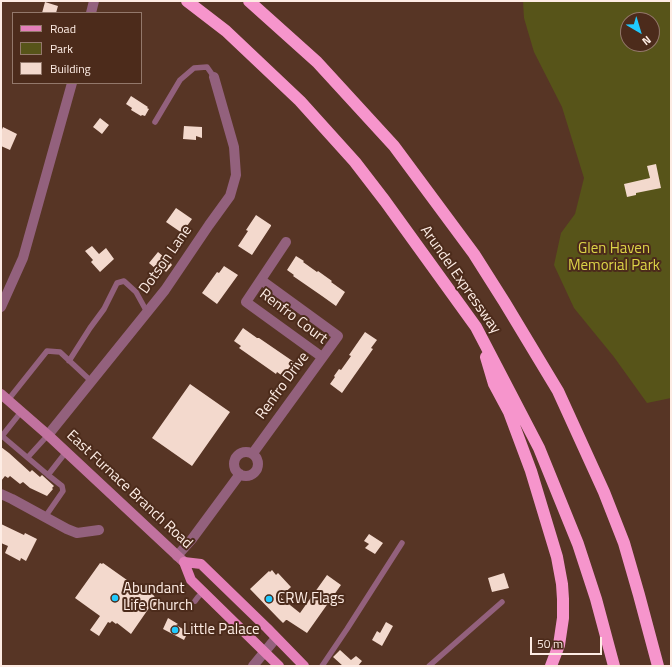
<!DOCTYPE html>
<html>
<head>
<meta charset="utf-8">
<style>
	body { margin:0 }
	#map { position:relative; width:672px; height:667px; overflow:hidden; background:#573525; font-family:"Titillium Web",sans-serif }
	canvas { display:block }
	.frame { position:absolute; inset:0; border:2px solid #fdece4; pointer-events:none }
	.legend { position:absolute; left:12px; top:12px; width:130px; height:72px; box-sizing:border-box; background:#4c2b1b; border:1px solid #93786b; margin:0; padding:5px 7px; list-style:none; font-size:12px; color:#fdece4 }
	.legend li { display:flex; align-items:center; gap:8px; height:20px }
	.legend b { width:20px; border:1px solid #93786b }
	.north { position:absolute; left:620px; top:12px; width:40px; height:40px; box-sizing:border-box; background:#4c2b1b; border:1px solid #93786b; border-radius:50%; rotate:142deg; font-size:11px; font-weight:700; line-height:16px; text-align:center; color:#fdece4 }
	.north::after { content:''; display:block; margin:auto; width:14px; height:18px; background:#20c9fd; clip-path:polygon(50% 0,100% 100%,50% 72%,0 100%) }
	.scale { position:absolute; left:530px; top:637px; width:72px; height:18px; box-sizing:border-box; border:2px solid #fdece4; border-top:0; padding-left:5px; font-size:12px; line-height:14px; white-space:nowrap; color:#fdece4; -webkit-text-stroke:3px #4c2b1b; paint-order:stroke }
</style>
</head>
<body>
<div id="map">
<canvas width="672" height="667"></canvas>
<div class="frame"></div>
<ul class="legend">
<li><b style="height:5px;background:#e47fb9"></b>Road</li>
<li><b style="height:11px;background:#575419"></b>Park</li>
<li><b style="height:11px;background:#f3d9cd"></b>Building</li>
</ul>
<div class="north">N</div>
<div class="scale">50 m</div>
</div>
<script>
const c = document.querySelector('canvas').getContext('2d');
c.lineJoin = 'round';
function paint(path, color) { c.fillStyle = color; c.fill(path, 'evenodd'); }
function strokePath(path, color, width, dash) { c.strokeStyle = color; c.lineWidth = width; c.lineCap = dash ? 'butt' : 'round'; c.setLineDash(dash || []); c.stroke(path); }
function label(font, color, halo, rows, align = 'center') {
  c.font = font + ' "Titillium Web",sans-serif'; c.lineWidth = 4; c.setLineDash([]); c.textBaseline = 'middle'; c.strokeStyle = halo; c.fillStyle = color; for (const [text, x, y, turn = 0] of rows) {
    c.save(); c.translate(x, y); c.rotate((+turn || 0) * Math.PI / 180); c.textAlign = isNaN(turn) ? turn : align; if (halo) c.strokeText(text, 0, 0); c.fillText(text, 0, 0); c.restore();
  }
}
paint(new Path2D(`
	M523,1h148v397l-24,5 -33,-46 -40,-49 -20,-43 7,-32 14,-19 9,-36 -22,-71 -28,-55 -10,-34zM628,20h24v24h-24z`), '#575419');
paint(new Path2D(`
	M45,2l13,4 -2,7h-14z
	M131,96l17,11 -1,1 2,1 -4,7 -3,-1 -1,1 -10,-6 1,-2 -6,-4z
	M100,118l9,7 -7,9 -9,-7z
	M184,126l18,1v11l-6,-2v4l-13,-1z
	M3,127l14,7 -7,16 -9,-4v-14z
	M656,164l5,24 -25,5v2l-9,2 -3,-13 26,-6 -3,-12z
	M176,208l16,11 -10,14 -16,-11z
	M256,215l15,10v1l-19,29 -14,-9 10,-15 -2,-1z
	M92,246l7,8 7,-6 8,11 -14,13 -9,-10 2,-2 -8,-9z
	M158,252l12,10 2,3 -6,7 -2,-2 -2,2 -5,-4 -1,1 -7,-6z
	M296,256l8,5 -1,1 14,10 1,-1 14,10 -1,1 14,10 -9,14 -14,-10 -29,-20 1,-1 -7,-5z
	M224,266l14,9 -21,29 -15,-11 15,-21 2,1z
	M243,328l14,10h2l35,24 -10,15 -7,-5 -1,2 -37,-26 2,-2 -7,-5z
	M365,332l12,8 -6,8 2,1 -31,44 -12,-9 5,-7 -1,-1 5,-7 2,1 10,-14 -2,-1z
	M190,384l40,28 -38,54 -40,-28z
	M1,447l8,6 21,19 2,-2 8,7 2,-2 12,11 -2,2 1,1 -6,7 -17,-8 -7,-6 -3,2 -10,-8 -2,2 -3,-2 -4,5z
	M1,524l23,11 1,-2 12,6 -11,22 -5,-3 -1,3 -15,-8 3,-7 -7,-3z
	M369,534l14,9 -8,11 -10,-6 4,-4 -5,-3z
	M100,563l2,1 1,-1 31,22 1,-2 8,5 7,2 8,12 -6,7 -3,-1 -18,26 -14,-11 -1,1 -4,-3 -2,2 -2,-1 -9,14 -9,-6 10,-14 -25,-18z
	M272,570l4,5 2,-2 13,14 -11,10 20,16 27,-38 14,10 -34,48 -20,-13h-1l-3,3 -6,-6 -27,-28 19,-18 1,1z
	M504,573l5,15 -17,4 -4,-14z
	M168,618l10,6 -2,1 12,7 -4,8 -21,-11z
	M386,622l7,4 -11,20 -10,-6 5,-9 3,2z
	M340,650l11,10 5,-4 6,5 -4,5h-15l-10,-9z`), '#f3d9cd');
strokePath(new Path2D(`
	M155,122l25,-42 14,-12 13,-1 7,10
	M69,361l21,-33 14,-19 13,-26 7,-2 12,11 11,20
	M8,400l39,-49 13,1 31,29
	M21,412l-19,24 46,39 18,-23
	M28,457l20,-22
	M45,517l18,-26 -1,-5 -14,-11
	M195,601l3,-4 5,-5
	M322,666l25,-37 55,-86
	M429,666l73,-64`), '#93617d', 5.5);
strokePath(new Path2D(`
	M91,13l3,-12
	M286,242l-40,60 76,55
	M1,307l22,-49 49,-175
	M48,435l117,-145 44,-65 21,-29 6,-21 -2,-28 -20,-70
	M234 464a12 12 0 1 1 24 0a12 12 0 1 1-24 0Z
	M253,453l85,-117 -77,-56
	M1,494l11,5 55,30 10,4 22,-3
	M177,556l15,-17 48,-65
	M253,666l23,-28`), '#93617d', 10);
strokePath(new Path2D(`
	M1,394l47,41 136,127`), '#c1729f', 10);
strokePath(new Path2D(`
	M279,666l-88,-86 -7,-18 17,2 66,64 37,38`), '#e47fb9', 10);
strokePath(new Path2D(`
	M187,1l39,30 74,70 55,61 30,39 91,126 63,121 39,96 18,55 18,67
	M249,1l68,61 77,84 80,108 31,49 53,88 46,101 20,51 15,52 19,71
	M486,357l8,27 15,28 22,59 26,86 5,27 1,15v19l-4,27 -8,21`), '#f695cc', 12);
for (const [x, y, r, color] of [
	[115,598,4,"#20c9fd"],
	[269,599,4,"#20c9fd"],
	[175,630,4,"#20c9fd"]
]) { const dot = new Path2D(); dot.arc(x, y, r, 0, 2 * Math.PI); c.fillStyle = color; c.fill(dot); strokePath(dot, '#4c2b1b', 1.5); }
label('15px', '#dcd447', '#4c2b1b', [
	["Glen Haven",614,249],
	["Memorial Park",614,266]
]);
label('15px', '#fdece4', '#4c2b1b', [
	["Dotson Lane",166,260,-55],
	["Arundel Expressway",460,280,55],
	["Renfro Court",293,317,37],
	["Renfro Drive",283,386,-54],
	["East Furnace Branch Road",129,490,43]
]);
label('15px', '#fdece4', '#4c2b1b', [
	["Abundant",123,589],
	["Life Church",123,606],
	["CRW Flags",277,599],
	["Little Palace",183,630]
], 'left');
</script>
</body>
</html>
